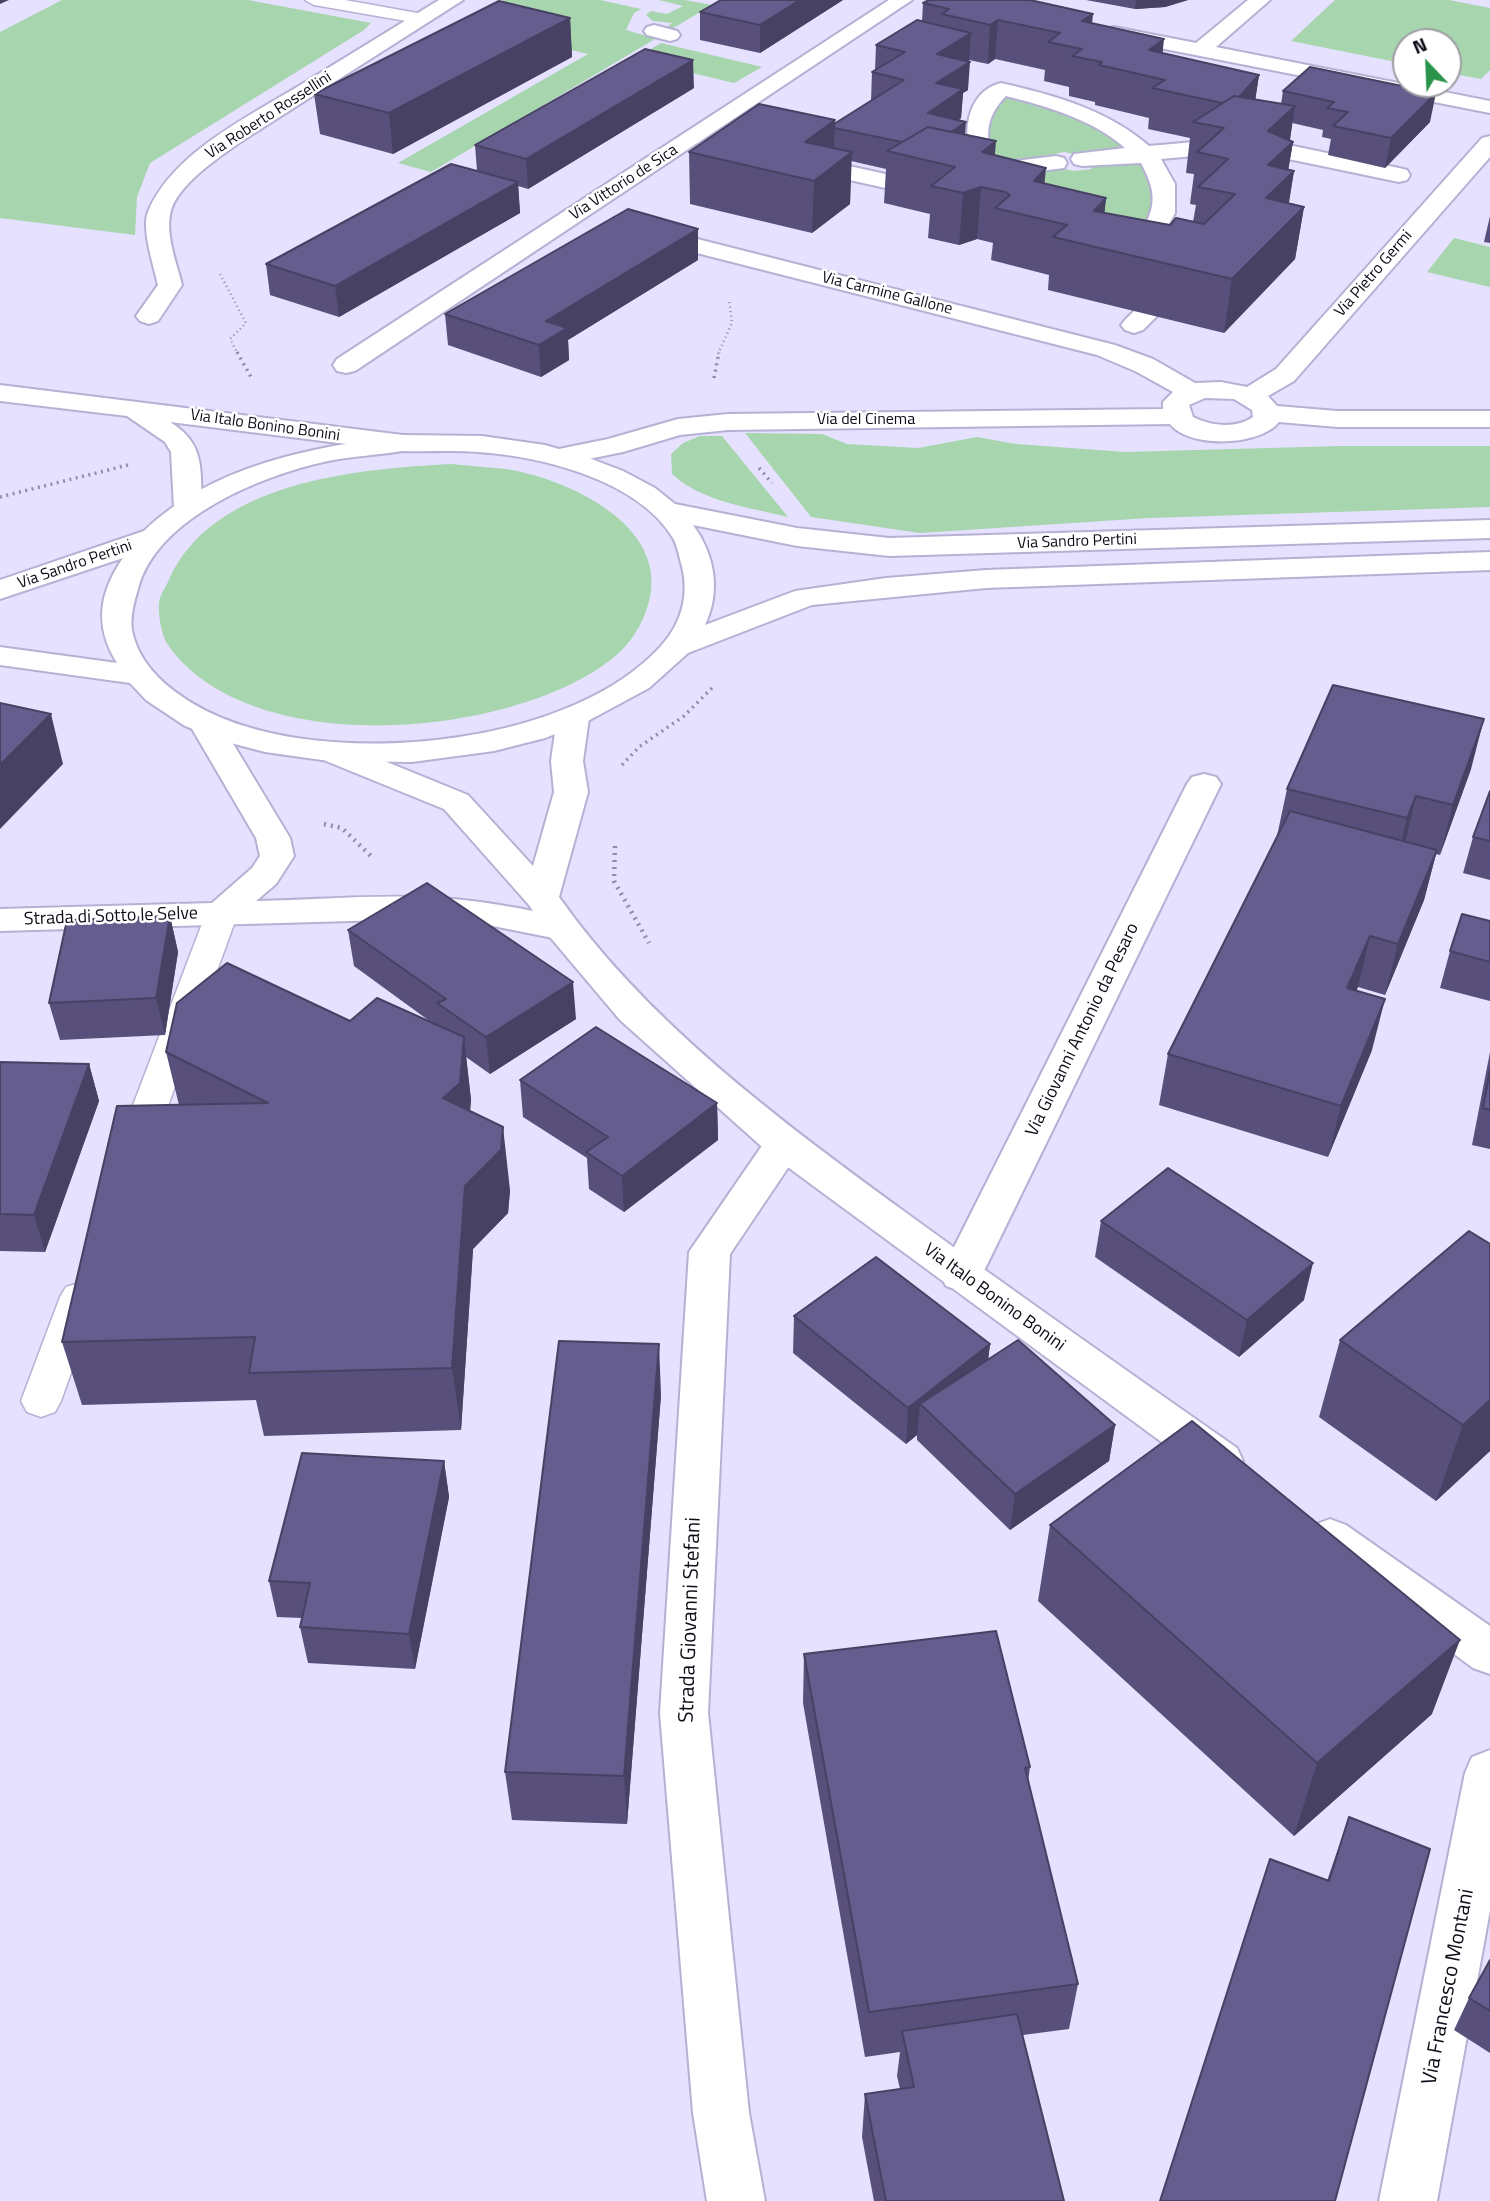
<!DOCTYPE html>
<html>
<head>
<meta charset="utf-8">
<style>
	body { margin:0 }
	#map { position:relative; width:1490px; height:2201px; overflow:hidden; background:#e5e1fe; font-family:"Titillium Web",sans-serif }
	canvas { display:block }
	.north { position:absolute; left:1392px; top:28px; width:70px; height:70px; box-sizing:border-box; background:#fff; border:2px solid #9e9da2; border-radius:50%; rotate:337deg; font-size:19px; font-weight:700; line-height:28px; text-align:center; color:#0d0b16 }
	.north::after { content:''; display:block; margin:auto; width:24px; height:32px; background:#2a944b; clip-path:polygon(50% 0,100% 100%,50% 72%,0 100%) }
</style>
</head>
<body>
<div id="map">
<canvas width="1490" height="2201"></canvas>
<div class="north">N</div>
</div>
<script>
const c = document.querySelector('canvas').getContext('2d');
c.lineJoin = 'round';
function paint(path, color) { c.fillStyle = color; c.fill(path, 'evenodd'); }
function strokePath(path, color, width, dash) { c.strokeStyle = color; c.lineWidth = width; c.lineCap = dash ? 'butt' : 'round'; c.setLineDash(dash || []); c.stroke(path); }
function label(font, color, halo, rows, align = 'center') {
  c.font = font + ' "Titillium Web",sans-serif'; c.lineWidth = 5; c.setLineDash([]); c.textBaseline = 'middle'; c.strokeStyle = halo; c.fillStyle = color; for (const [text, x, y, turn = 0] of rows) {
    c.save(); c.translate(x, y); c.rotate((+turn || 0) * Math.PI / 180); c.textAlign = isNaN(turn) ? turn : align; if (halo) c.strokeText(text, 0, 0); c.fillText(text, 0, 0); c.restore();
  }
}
paint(new Path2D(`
	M62,0h186l123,23 -7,7 -214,133 -13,34 -2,38 -135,-17v-186z
	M503,0h97l41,9 -7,4 -8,17 17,5 17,1 -229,136 -33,-9 190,-109 -123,-28z
	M659,0h26l27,5 -47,28 1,-5 6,-5 -19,-2 -7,-6 5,-4 16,3 16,-8z
	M1335,0h114l41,8v62l-9,9 -33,-6v-31h-42v22l-115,-23z
	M661,43l101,24 -28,16 -100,-24z
	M1005,92l94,33 37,26 -49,6 -23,-5 -69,15 -10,-16v-42z
	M1140,157l17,25 -6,49 -139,-47 40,-18 22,5 17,-2 3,-6z
	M1454,238l36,9v40l-63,-15z
	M745,433l77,1 25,10 71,4 59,-11 39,7 109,8 216,-6h149v61l-341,11 -229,15 -109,-16z
	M700,436h22l66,81c-39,-10 -86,-15 -116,-43l-1,-20 12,-11z
	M451,464c18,2 37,3 55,5 57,9 154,51 145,122 -4,26 -17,50 -38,67 -100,80 -363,104 -445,-13 -6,-8 -10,-31 -9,-41 0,-7 6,-16 9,-22 43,-101 189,-113 283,-118z`), '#a6d5ae');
const service = new Path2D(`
	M305,0h40l78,14 9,5 -9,5 -109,-19z
	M222,903l11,3 5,7 -86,237 -5,9 -13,4 -13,-4 -5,-9 90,-237 5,-7z
	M79,1283l13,4 6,10 -37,104 -6,11 -14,5 -14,-5 -6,-11 39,-104 6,-10z`);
const pedestrian = new Path2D(`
	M654,25l23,6 3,4 -3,4 -7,2 -23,-6 -3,-4 3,-4z
	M1001,83c53,12 107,27 148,63l101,-9 149,31 8,2 3,5 -3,5 -8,2 -149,-31 -89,8 14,25v29l-21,38 -8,2 -8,-2 -4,-5c19,-35 27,-46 7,-83l-59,3 -8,-2 -3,-5 3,-5 51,-6c-31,-28 -79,-42 -119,-52 -20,20 -24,44 -8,67l58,-7 8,2 3,5 -3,5 -55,7 5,7 -3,5h-16l-9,-9 -96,11 -99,-22 -3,-5 3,-5 8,-2 91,20 87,-10c-18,-26 -11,-74 24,-82z
	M1177,271l9,2 5,7 -3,5 -45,45 -9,3 -9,-3 -4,-5 4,-5 41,-41 2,-6z`);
const minor = new Path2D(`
	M439,0h24l-218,139c-23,16 -71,47 -75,76 -4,22 7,49 12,70l-24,36 -9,3 -9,-3 -4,-5 22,-31c-4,-18 -17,-57 -10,-73 25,-61 106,-98 159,-131 44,-27 88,-54 132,-81z
	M889,0h23l-557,371 -9,2 -9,-2 -4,-6 4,-6z
	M1248,0h22l-54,47 274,54v12l-376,-74 -7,-2 -3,-4 3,-4 7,-2 82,16z
	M1490,136v21l-196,224 -26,15 9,10 60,5h153v16h-153l-58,-5c-19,24 -89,27 -109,2l-442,6 -48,5 -57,17 -64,13 -10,-2 -4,-6 4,-6 59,-12 70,-20 50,-5 435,-5v-7l10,-10 -38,-21 -38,-16 -459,-117 -4,-5 4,-5 8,-2 469,119 38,14 42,24 26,-1 26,5 29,-18 206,-231zM1205,398l29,1 18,11 1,7c-17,12 -42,9 -60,0l-4,-12z
	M0,385l403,50 10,2 4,6 -4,6 -10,2 -233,-29c36,22 30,48 32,86l-4,6 -10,3 -10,-3 -4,-6 -3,-56 -6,-10 -38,-26 -127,-15z
	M204,712l11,3 5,7 70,116 4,18 -18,28 -20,17c55,-1 111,-6 166,-4 52,2 104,11 154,24l5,8 -5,8 -13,3 -75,-15 -66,-6 -422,12v-22l212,-6 40,-35 8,-12 -4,-18 -68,-116 5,-7z
	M1204,774l12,3 5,7 -239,491 -6,11 -15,5 -15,-5 -6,-11 247,-491 5,-7z
	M784,1130l14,4 6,10 -74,110 -22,459 41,400 16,88h-58l-14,-88 -33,-400 29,-461 81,-118z
	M1490,1750v160l-53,291h-58l86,-428 7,-16z`);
const secondary = new Path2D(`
	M573,708l11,3 5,7 -6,43 5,31 -29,105c87,124 220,223 342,312 111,81 223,160 336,239l6,13 -6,13 -16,5 -16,-5 -435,-320 -150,-134 -70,-83 -21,-32 -85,-96 -118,-48 -4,-7 4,-7 12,-3 12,3 118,48 65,71 21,-74 -3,-31 6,-43 5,-7z
	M1330,1519l16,6 144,101v48l-17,-6 -159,-117 -7,-13 7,-13z`);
const primary = new Path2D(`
	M403,435l79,1 63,9 44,13 34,13 32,17 20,16 122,24 92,10 601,-18v18l-601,18 -92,-10 -104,-21c22,30 28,66 12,100l90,-34 91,-13 100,-8 504,-18v18l-504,18 -174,17 -124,48 -39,35 -65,35 -39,15 -51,13 -82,11 -83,-1 -64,-9 -34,-9 -46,-17 -39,-26 -16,-17 -130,-18v-18l117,16c-23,-37 -18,-70 6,-105l-123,41v-19l144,-49c70,-67 167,-83 259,-96zM403,451c25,1 50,-1 75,1 63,4 160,28 195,86 4,7 6,17 8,25 9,30 1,60 -20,83 -88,97 -302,118 -420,79 -43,-14 -100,-46 -109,-95 -2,-13 2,-28 6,-41 18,-71 124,-114 190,-128 25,-5 50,-6 75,-10z`);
strokePath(service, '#b6b1d4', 3);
strokePath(pedestrian, '#b6b1d4', 4);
strokePath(minor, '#b6b1d4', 4);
strokePath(secondary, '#b6b1d4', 4);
strokePath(primary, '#b6b1d4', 4);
strokePath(new Path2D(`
	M220,274l26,49 -16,16 8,15
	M718,354l14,-31 -3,-24`), '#918ea4', 2.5, [1, 3.5]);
strokePath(new Path2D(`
	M237,352l14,25
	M714,378l5,-26
	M759,468l13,15
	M0,497l128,-32
	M622,765l17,-18 45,-31 29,-29`), '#918ea4', 3.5, [2, 4.5]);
strokePath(new Path2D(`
	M324,824l18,4 31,30
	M615,846l-1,35 35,62`), '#918ea4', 4.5, [2, 5]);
paint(service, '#fff');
paint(pedestrian, '#fff');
paint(minor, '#fff');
paint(secondary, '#fff');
paint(primary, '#fff');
paint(new Path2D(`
	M843,0l-83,53 -60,-13v-28z
	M1086,0h102l-23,7 -30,2z
	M923,3l169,21 71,30 96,21 -4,25 26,4 2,-13 147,31 -45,46 -57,-13 3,-16 -9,-2 1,-7 -31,-7 -2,17 3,2 -5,28 6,1 -5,32 15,4 -9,52 -71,74 -176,-43 1,-15 -58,-15 2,-17 -16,-4 -18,6 -31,-7 2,-24 -46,-11 2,-34 -35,-8 -1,43 -38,29 -122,-29 -1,-52 145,-28 37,-23 1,-29 3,-2 1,-25 46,-23zM995,59l50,11 -1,11 25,6v9l26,6v3l54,13 -1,11 42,9 -4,35 8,1 -4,30 6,1 -3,17 -23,3 -66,-12 2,-15 -62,-15 -49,-28 -30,-20 -6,-15 2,-2 2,-25 5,-3v-29l1,-1 19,4z
	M570,18l2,39 -179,97 -73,-20 -6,-40z
	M694,88l-166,101 -10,-3 2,27 -181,104 -69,-22 -4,-31 211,-93 -2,-26z
	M1490,216v27l-6,-1z
	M698,260l-130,80 1,20 -28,17 -93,-32 -3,-31z
	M1471,769l-31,86 -4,-1 -12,46 -39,95 -27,-8 -2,4 16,59 -44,107 -169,-52 9,-51 109,-218 10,-47z
	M1490,791v89l-27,-7 10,-36z
	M170,916l8,36 -13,83 -105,5 -11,-37z
	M1490,921v80l-50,-13 10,-37z
	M348,930l228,89 -86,55 -24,-17 5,43 -1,11 40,79 -2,23 -35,36 -12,181 -197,6 -8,-36 -174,5 -20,-63 117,-237 -13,-53 184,-31 85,4 -81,-59z
	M1490,1052v97l-18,-4z
	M0,1062l89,2 10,37 -54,151 -45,-1z
	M520,1080l197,23 1,37 -94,72 -35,-23 -2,-31 -64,-41z
	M1101,1221l203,79 -65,57 -144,-100z
	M1490,1244v207l-54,50 -117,-84 21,-77z
	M794,1316l196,28 -2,15 127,66 -6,36 -99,69 -93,-90v-5l-11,9 -113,-91z
	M661,1395l-34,429 -115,-4 -7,-48z
	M444,1461l5,36 -34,172 -107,-6 -8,-36 2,-9 -25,-1 -8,-36z
	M1050,1525l382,189 -138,122 -256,-235z
	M804,1654l226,113 -2,15 50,202 -9,45 -46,6 41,166h-190l-12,-64 3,-43 35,-5 -3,-13 3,-24 -35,5 -62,-354z
	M1349,1817l-14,384 -8,-320z
	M1490,1960v93l-36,-23 15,-32z`), '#58507b');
paint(new Path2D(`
	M0,0h9l-9,4z
	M800,0h43l-83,53v-28z
	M1136,0h52l-23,7 -30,2z
	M1093,14l-4,39 -7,-32z
	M570,18l2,39 -179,97 -4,-41z
	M998,20l-3,39 -7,5 2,-39z
	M971,33l-2,28 -33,22 1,-29z
	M1164,39l-4,39 -11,-28z
	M693,60l1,28 -166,101 -2,-30z
	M970,62l-2,28 -5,3 -2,25 -35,24 2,-29 8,-30z
	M1259,75l-6,40 -21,-10z
	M1436,93l-6,29 -45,46 6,-30z
	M1295,106l-6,40 4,-4 -6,35 7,-6 -9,52 -28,28 11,-120z
	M835,120l-2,46 19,-14 -2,52 -38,29 2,-52 -9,-39z
	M966,122l-2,29 -37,-3z
	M996,141l-4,49 -11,-3 -4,52 -18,6 4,-52 19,-41z
	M1046,168l-5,50 -7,-37z
	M518,182l2,31 -181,104 -4,-31z
	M1106,198l-5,50 -7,-37z
	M1304,207l-9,52 -71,74 8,-54z
	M698,229v31l-130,80 1,20 -28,17 -2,-32 7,-24z
	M51,714l12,50 -63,65v-64z
	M1484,719l-13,50 -31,86 13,-50z
	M1416,796l-12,51 -9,22 12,-51z
	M1437,850l-13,50 -39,95 13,-51z
	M170,916l8,36 -13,83 -9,-37z
	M1370,936l-12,51 -23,52 12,-51z
	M573,982l3,37 -86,55 -4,-37z
	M1385,999l-13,51 -44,107 13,-51z
	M464,1037l7,63 -4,46 -24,-48z
	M89,1064l10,37 -54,151 -11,-37z
	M717,1103l1,37 -94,72 -2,-36z
	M503,1127l7,63 -2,23 -35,36 -12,181 -9,-62 13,-182z
	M1313,1263l-9,37 -65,57 8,-37z
	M659,1344l2,51 -34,429 -3,-48z
	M990,1344l-4,36 -66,24 -3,31 -11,9 2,-36z
	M1490,1400v51l-54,50 27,-76z
	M1115,1425l-6,36 -99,69 5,-36z
	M444,1461l5,36 -34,172 -6,-35z
	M1460,1640l-28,74 -138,122 23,-73z`), '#474164');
const building = new Path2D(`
	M721,0h79l-40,25 -60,-13z
	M929,0h101l63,14 -11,7 82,18 -15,11 110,25 -20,22 -5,-1 -12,7 -70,-15 13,-8 -66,-15 3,-3 -30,-6 10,-7 -34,-7 12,-9 -62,-13 -8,5 -48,-11 7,-5 -26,-6z
	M499,1l71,17 -181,95 -75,-19z
	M917,20l54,13 -34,21 33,8 -34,21 27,6 -35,24 38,9 -15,10 -23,-5 -26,15 -68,-14v-4l70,-44 -32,-8 33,-20 -29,-7z
	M645,49l48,11 -167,99 -51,-14z
	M1310,67l126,26 -45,45 -58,-12 15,-14 -21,-4 7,-6 -51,-11z
	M1234,96l61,10 -27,25 25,11 -25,23 26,6 -28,27 38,9 -72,72 -179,-42 14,-12 -72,-17 15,-13 -5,-3 -24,-5 -18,6 -32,-7 24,-19 -68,-16 41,-24 68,14 -14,11 64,16 -12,13 72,17 -12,13 76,14 6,-7 28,6 31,-30 -37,-7 30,-28 -31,-7 27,-24 -31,-6z
	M759,104l76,16 -30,22 47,10 -38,29 -125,-29z
	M451,164l67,18 -183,104 -69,-22z
	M628,209l70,20 -152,92 21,7 -28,17 -94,-31z
	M1333,685l151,34 -31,86 -37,-9 -9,22 -120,-29z
	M0,703l51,11 -51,51z
	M1490,791v50l-17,-4z
	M1290,811l147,39 -39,94 -28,-8 -23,52 38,11 -44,107 -173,-52z
	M427,883l146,99 -87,55 -49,-34 9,-4 -98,-69z
	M1462,914l28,7v41l-40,-11z
	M170,916l-14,82 -107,5 18,-83z
	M227,963l123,58 27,-23 87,39 -4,46 -17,15 60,29 -2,23 -36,36 -13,182 -203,5 6,-36 -193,5 55,-236 151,-3 -102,-51 11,-49z
	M596,1027l121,76 -95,73 -36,-24 22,-15 -88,-57z
	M0,1062l89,2 -55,151 -34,-1z
	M1490,1070v40l-7,-2z
	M1168,1168l145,95 -66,57 -146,-99z
	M1469,1231l21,13v156l-27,25 -123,-85z
	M876,1257l114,87 -82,64 -114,-92z
	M1018,1340l97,85 -100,69 -95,-90z
	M559,1341l100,3 -35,432 -119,-4z
	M1192,1421l268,219 -143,123 -267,-238z
	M302,1453l142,8 -35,173 -109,-7 10,-44 -41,-2z
	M996,1631l34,136 -5,1 53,216 -209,28 -65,-358z
	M1349,1817l81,32 -95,352h-175l110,-342 59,22z
	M1490,1960v51l-21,-13z
	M1017,2014l47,187h-178l-21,-107 49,-7 -12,-56z`);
paint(building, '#665d8f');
strokePath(building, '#474164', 2);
label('16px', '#0d0b16', '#fff', [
	["Via Roberto Rossellini",269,116,-33],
	["Via Vittorio de Sica",624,183,-33],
	["Via Pietro Germi",1374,274,-49],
	["Via Carmine Gallone",887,294,14],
	["Via del Cinema",866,420],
	["Via Italo Bonino Bonini",265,426,8],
	["Via Sandro Pertini",1077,542,-2],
	["Via Sandro Pertini",75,565,-19]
]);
label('18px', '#0d0b16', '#fff', [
	["Strada di Sotto le Selve",111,917,-2],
	["Via Giovanni Antonio da Pesaro",1083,1030,-64],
	["Via Italo Bonino Bonini",994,1298,36]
]);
label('21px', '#0d0b16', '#fff', [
	["Strada Giovanni Stefani",691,1620,-88],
	["Via Francesco Montani",1449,1987,-79]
]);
</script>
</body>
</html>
